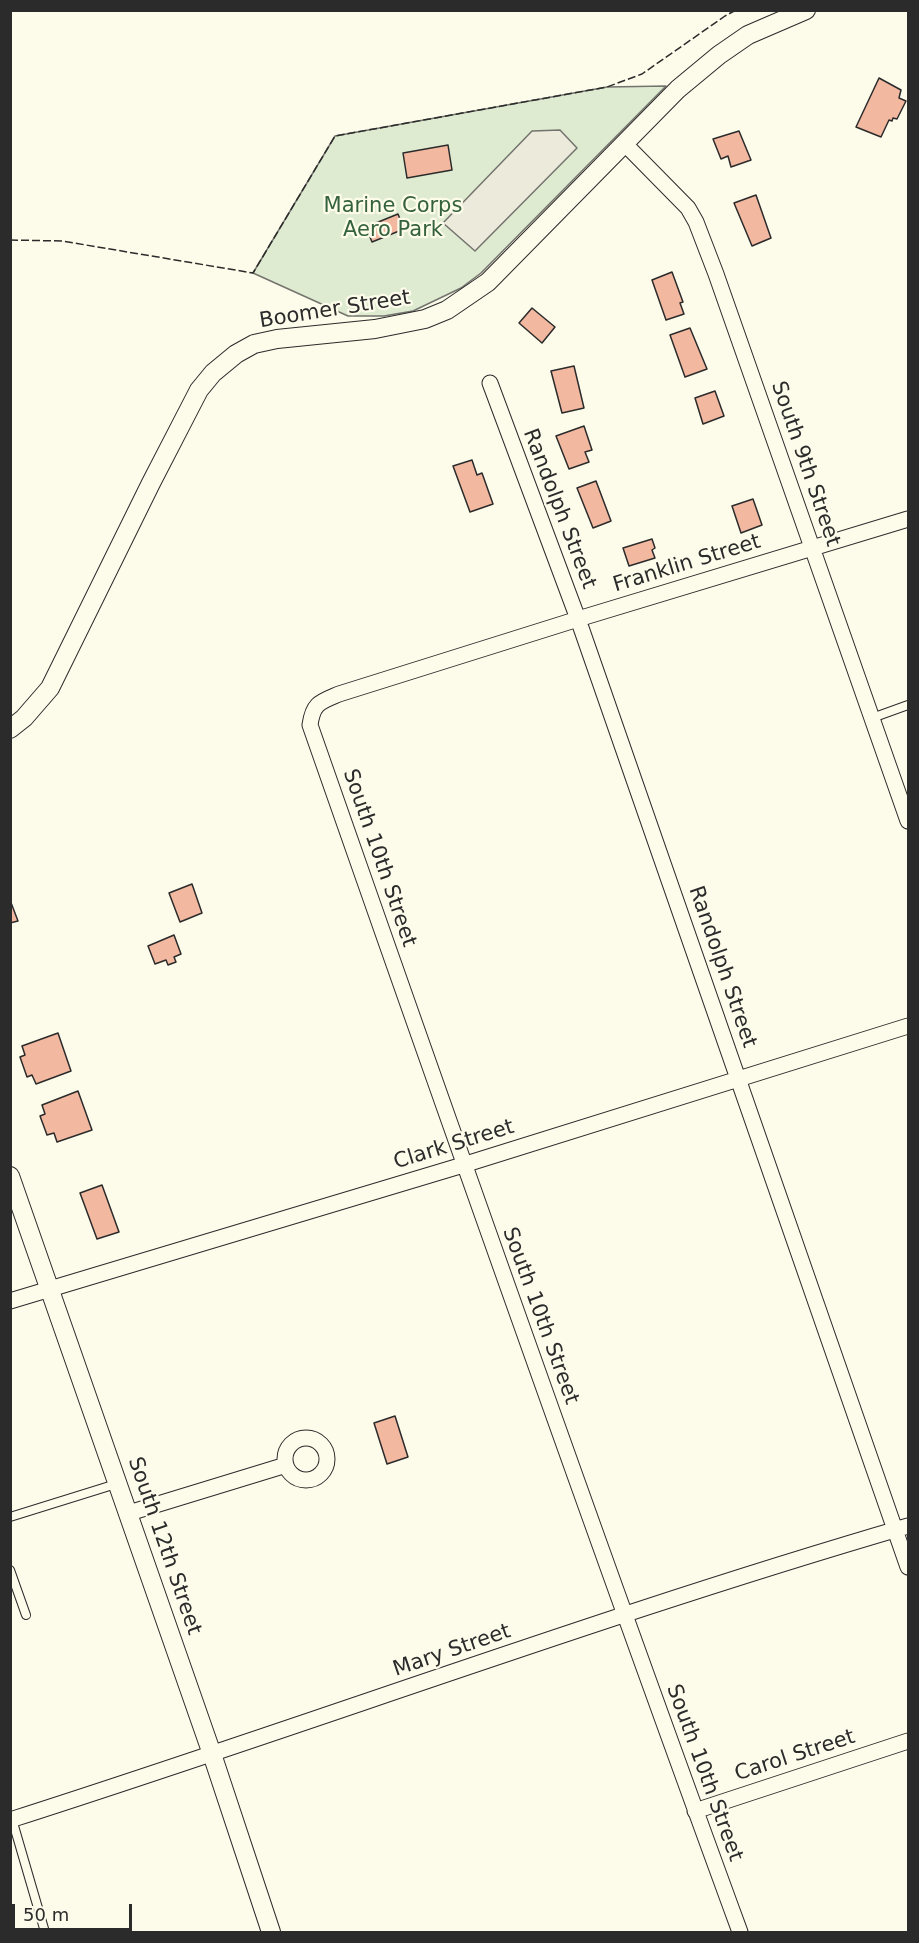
<!DOCTYPE html>
<html>
<head>
<meta charset="utf-8">
<style>
	body { margin:0 }
	#map { position:relative; width:919px; height:1943px; overflow:hidden; background:#fdfbea; font-family:"DejaVu Sans",sans-serif }
	canvas { display:block }
	.frame { position:absolute; inset:0; border:12px solid #2b2b2b; pointer-events:none }
	.scale { position:absolute; left:12px; top:1904px; width:120px; height:27px; box-sizing:border-box; border:3px solid #2b2b2b; border-top:0; padding-left:8px; font-size:18px; line-height:21px; white-space:nowrap; color:#2b2b2b; -webkit-text-stroke:4px #fdfbea; paint-order:stroke }
</style>
</head>
<body>
<div id="map">
<canvas width="919" height="1943"></canvas>
<div class="frame"></div>
<div class="scale">50 m</div>
</div>
<script>
const c = document.querySelector('canvas').getContext('2d');
c.lineJoin = 'round';
function paint(path, color) { c.fillStyle = color; c.fill(path, 'evenodd'); }
function strokePath(path, color, width, dash) { c.strokeStyle = color; c.lineWidth = width; c.lineCap = dash ? 'butt' : 'round'; c.setLineDash(dash || []); c.stroke(path); }
function label(font, color, halo, rows, align = 'center') {
  c.font = font + ' "DejaVu Sans",sans-serif'; c.lineWidth = 4.5; c.setLineDash([]); c.textBaseline = 'middle'; c.strokeStyle = halo; c.fillStyle = color; for (const [text, x, y, turn = 0] of rows) {
    c.save(); c.translate(x, y); c.rotate((+turn || 0) * Math.PI / 180); c.textAlign = isNaN(turn) ? turn : align; if (halo) c.strokeText(text, 0, 0); c.fillText(text, 0, 0); c.restore();
  }
}
const green = new Path2D(`
	M666,86l-185,187 -20,15 -48,23 -29,5h-36l-95,-43 82,-137 272,-49z`);
paint(green, '#deebd1');
strokePath(green, '#74746e', 1.5);
const parking = new Path2D(`
	M560,130l17,18 -102,103 -32,-28 89,-92z`);
paint(parking, '#eceadb');
strokePath(parking, '#74746e', 1.5);
const building = new Path2D(`
	M879,78l22,12 -2,8 7,3 -9,18 -4,-1 -1,3 -3,-1 -8,17 -25,-10z
	M739,131l12,29 -20,7 -3,-11 -7,3 -8,-20z
	M448,145l4,25 -45,8 -4,-25z
	M756,195l15,43 -19,8 -18,-43z
	M398,214l6,15 -32,13 -6,-15z
	M672,272l11,30 -3,1 4,11 -18,6 -14,-40z
	M532,308l23,19 -13,16 -23,-20z
	M690,328l17,41 -22,8 -15,-42z
	M574,366l10,42 -22,5 -11,-42z
	M715,391l9,25 -21,8 -8,-26z
	M584,426l8,24 -7,2 4,10 -20,7 -13,-33z
	M472,460l5,15 5,-2 11,31 -23,8 -17,-46z
	M596,481l15,40 -18,7 -16,-40z
	M753,499l9,26 -21,8 -9,-27z
	M652,539l3,9 -3,2 3,8 -26,8 -6,-18z
	M192,884l10,29 -22,9 -11,-29z
	M10,900l8,21 -8,2z
	M174,935l7,19 -7,3 2,5 -8,3 -2,-5 -11,4 -7,-18z
	M58,1033l13,38 -35,13 -4,-9 -5,2 -7,-20 5,-2 -3,-9z
	M78,1091l14,39 -35,12 -3,-9 -7,2 -7,-19 5,-2 -3,-9z
	M102,1185l17,47 -22,7 -17,-46z
	M395,1416l13,41 -21,7 -13,-41z`);
paint(building, '#f2b8a0');
strokePath(building, '#2b2b2b', 1.5);
const service = new Path2D(`
	M872,718l36,-13
	M10,1517l106,-33
	M10,1570l16,45
	M12,1819l33,113`);
const minor = new Path2D(`
	M624,143l64,65 8,14 20,52 192,547
	M490,383l88,236 330,948
	M10,1301l453,-136 445,-139
	M285 1459a21 21 0 1 1 42 0a21 21 0 1 1-42 0Z
	M129,1513l157,-48
	M695,1811l213,-70
	M10,1820c301,-96 596,-206 898,-294
	M740,1932c-147,-401 -289,-804 -430,-1207 3,-22 10,-23 29,-31l239,-75 330,-100`);
const tertiary = new Path2D(`
	M10,729l14,-11 26,-30 101,-205 48,-93 14,-17 23,-19 18,-10 23,-5 98,-10 50,-10 22,-9 41,-28 190,-193 41,-34 29,-20 58,-25
	M10,1176l202,578 59,178`);
strokePath(service, '#2b2b2b', 10);
strokePath(minor, '#2b2b2b', 17);
strokePath(tertiary, '#2b2b2b', 20);
strokePath(service, '#fdfbea', 8);
strokePath(minor, '#fdfbea', 15);
strokePath(tertiary, '#fdfbea', 18);
strokePath(new Path2D(`
	M10,240l52,1 191,32 82,-137 272,-49 35,-13 83,-58 11,-6`), '#2b2b2b', 1.5, [8, 3]);
label('21px', '#34623c', '#fdfbea', [
	["Marine Corps",393,207],
	["Aero Park",393,231]
]);
label('21px', '#2b2b2b', '#fdfbea', [
	["Boomer Street",335,310,-9],
	["South 9th Street",805,464,71],
	["Randolph Street",559,509,69],
	["Franklin Street",687,564,-17],
	["South 10th Street",379,858,71],
	["Randolph Street",722,967,71],
	["Clark Street",454,1145,-17],
	["South 10th Street",540,1316,70],
	["South 12th Street",164,1546,71],
	["Mary Street",452,1651,-19],
	["Carol Street",795,1756,-18],
	["South 10th Street",704,1773,70]
]);
</script>
</body>
</html>
